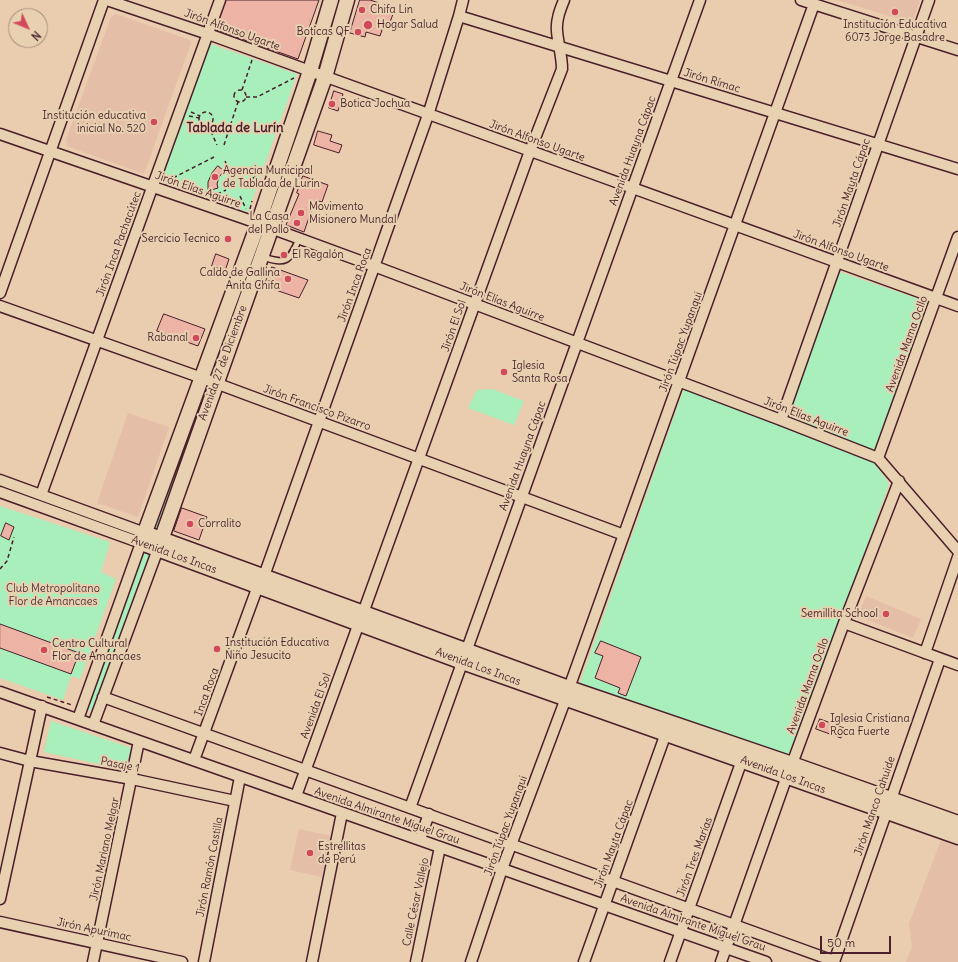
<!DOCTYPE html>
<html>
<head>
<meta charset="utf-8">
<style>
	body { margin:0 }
	#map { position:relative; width:958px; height:962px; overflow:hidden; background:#eaccaf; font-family:Delius,sans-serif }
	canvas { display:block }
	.north { position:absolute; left:8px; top:8px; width:40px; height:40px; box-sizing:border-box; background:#e7d1b0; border:1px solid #a88a7b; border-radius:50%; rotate:134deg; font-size:11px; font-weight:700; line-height:16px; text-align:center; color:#4a1f2b }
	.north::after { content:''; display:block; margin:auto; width:14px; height:18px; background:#d1495b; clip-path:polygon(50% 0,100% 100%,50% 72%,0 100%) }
	.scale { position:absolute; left:820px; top:936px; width:71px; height:18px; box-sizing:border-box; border:2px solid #4a1f2b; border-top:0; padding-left:5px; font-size:12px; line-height:14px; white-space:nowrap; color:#4a1f2b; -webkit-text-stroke:3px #e7d1b0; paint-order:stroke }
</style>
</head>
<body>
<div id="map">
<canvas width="958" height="962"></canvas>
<div class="north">N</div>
<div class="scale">50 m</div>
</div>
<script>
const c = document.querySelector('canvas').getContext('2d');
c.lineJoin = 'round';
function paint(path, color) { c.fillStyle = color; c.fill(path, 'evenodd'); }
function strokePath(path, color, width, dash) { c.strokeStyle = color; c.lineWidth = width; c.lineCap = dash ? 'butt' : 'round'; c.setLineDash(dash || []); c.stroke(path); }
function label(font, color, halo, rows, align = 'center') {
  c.font = font + ' Delius,sans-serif'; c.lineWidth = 4; c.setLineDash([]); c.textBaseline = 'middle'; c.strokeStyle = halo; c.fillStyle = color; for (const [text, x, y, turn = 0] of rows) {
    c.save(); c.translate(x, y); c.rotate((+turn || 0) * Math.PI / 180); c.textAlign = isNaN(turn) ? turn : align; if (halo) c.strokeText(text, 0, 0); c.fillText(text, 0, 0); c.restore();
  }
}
paint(new Path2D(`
	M837,0h83l-8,23z
	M116,14l74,26 1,3 -47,131 -77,-28 -1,-6 45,-123z
	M128,413l41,14 -31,90 -41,-14z
	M866,596l55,23 -8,19 -50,-20 -3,-7z
	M299,829l32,7 -9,41 -32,-7z
	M941,840l17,7v115h-52l6,-15 -3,-23z`), '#e5bea7');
paint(new Path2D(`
	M210,44l87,30 -49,138 -87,-30z
	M312,75l7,4 -50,145 -6,-3z
	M840,272l90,31 -55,150 -87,-37z
	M204,382l8,3 -55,149 -7,-3z
	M684,388l190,74 15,22 -99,275 -210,-76z
	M492,389l32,12 -10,24 -46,-17 9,-18z
	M0,506l110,36 -9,30 15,7 -36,100 -9,-3 -8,24 -63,-22v-22l1,-4 -1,-1z
	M144,549l9,3 -59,160 -8,-3z
	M51,721l80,27 -5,22 -82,-18z`), '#a8efbc');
const building = new Path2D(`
	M226,0h93l-21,59 -82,-29z
	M360,0h10l9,3 -2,6 16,5 -4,11 -5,-1 -4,12 -14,-4 -1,5 -15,-4z
	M334,91l9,3 -5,17 -9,-3z
	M318,131l14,4 -2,6 12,4 -3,8 -25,-8z
	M218,166l6,5 -5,6 -2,7 1,4 -10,3v-9l4,-9z
	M303,176l25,9 -6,17 -7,-2 -11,32 -18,-7 13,-31 -2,-1z
	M216,254l13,5 -4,12 -13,-5z
	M272,267l36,13 -9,18 -35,-12z
	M164,314l41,15 -7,17 -41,-15z
	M182,508l25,9 -8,23 -25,-9z
	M6,523l8,4 -5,13 -8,-4z
	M0,624l79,29 -8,21 -71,-26z
	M601,641l40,16 -15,39 -8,-3 2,-5 -25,-10 8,-22 -8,-3z
	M820,719l24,9 -3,10 -25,-9z`);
paint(building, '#edb4a6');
strokePath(building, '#4a1f2b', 1);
const lane = new Path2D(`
	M262,257c25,7 26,6 37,-18`);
const street = new Path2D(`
	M107,0l101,34 750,272
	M801,0l157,50
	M459,16l499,153
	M0,134l246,85 128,47 407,154 97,38 80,93
	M0,293l104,-293
	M0,306l202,72 422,157
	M781,420l148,-420
	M878,458l80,-221
	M0,480l145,53
	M0,492l141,51 -63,176
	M41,495l179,-495
	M264,576l164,-461 31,-99 4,-16
	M363,613l167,-462 32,-82c0,-13 -4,-25 -5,-38 -1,-11 3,-21 7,-31
	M844,623l114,42
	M925,653l33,-96
	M569,688l245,-684
	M0,692l766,270
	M103,697l731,264
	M93,725l65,-176
	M0,753l30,8 102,18 103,22
	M194,760l64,-174
	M792,764l52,-141 55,-142
	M296,796l63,-173
	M410,808l290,-808
	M420,839l9,-25
	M0,899l42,-193
	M0,922l182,40
	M93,962l46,-221
	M204,962l36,-185
	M312,962l30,-149
	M416,962l24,-115
	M471,962l31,-93 64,-171
	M584,962l82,-229
	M670,962l72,-202
	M721,962l66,-186
	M834,962l106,-303`);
const secondary = new Path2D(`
	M331,0l-21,71 -52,153 -117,319 321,119 496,175
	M145,533l424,155 223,76 166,59
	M159,546l166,-469 22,-77`);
strokePath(lane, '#4a1f2b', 8);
strokePath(street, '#4a1f2b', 13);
strokePath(secondary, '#4a1f2b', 17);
strokePath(new Path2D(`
	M234 96a6 6 0 1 1 12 0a6 6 0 1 1-12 0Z
	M242,90l10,-30
	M246,97h11l37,-19
	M191,112l9,4
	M199 119a7 7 0 1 1 14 0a7 7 0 1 1-14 0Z
	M189,116l10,2
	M208,125l9,20
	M224,145l14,-43
	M225,161l6,14
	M167,181l47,-24
	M246,181l16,-7
	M240,196l6,13
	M211,197l15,-7
	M250,209l2,-8
	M0,569l7,-8 7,-24
	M47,697l25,8`), '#4a1f2b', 1.5, [4, 3]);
strokePath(lane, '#e7d1b0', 5);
strokePath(street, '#e7d1b0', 10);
strokePath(secondary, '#e7d1b0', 14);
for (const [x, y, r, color] of [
	[362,10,4,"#d1495b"],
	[895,12,4,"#d1495b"],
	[368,25,5,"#d1495b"],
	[358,32,4,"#d1495b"],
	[332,104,4,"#d1495b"],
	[154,122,4,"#d1495b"],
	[215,177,4,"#d1495b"],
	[301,213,4,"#d1495b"],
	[297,223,4,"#d1495b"],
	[228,239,4,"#d1495b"],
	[284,255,4,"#d1495b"],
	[288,279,4,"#d1495b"],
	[196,338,4,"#d1495b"],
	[504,372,4,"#d1495b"],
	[190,524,4,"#d1495b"],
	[886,614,4,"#d1495b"],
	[217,649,4,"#d1495b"],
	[44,650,4,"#d1495b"],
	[822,725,4,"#d1495b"],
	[310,853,4,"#d1495b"]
]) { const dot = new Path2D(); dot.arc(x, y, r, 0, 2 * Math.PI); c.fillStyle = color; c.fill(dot); strokePath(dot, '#e7d1b0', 1.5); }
label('11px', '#4a1f2b', '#e7d1b0', [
	["Chifa Lin",370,10],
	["Hogar Salud",377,25],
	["Institución Educativa",895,25,"center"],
	["6073 Jorge Basadre",895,38,"center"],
	["Boticas QF",350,32,"right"],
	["Botica Jochua",340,104],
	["Institución educativa",146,116,"right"],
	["inicial No. 520",146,129,"right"],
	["Agencia Municipal",223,171],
	["de Tablada de Lurín",223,184],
	["Movimento",309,207],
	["Misionero Mundal",309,220],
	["La Casa",289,217,"right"],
	["del Pollo",289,230,"right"],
	["Sercicio Tecnico",220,239,"right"],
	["El Regalón",292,255],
	["Caldo de Gallina",280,273,"right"],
	["Anita Chifa",280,286,"right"],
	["Rabanal",188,338,"right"],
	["Iglesia",512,366],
	["Santa Rosa",512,379],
	["Corralito",198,524],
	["Semillita School",878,614,"right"],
	["Institución Educativa",225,643],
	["Niño Jesucito",225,656],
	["Centro Cultural",52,644],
	["Flor de Amancaes",52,657],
	["Iglesia Cristiana",830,719],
	["Roca Fuerte",830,732],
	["Estrellitas",318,847],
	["de Perú",318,860]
], 'left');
label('11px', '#4a1f2b', '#e7d1b0', [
	["Jirón Alfonso Ugarte",232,30,20],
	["Jirón Rímac",712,81,17],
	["Jirón Alfonso Ugarte",537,141,20],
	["Avenida Huayna Cápac",633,151,-70],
	["Jirón Mayta Cápac",852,183,-71],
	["Jirón Elías Aguirre",198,190,19],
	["Jirón Inca Pachacútec",119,244,-70],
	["Jirón Alfonso Ugarte",841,251,20],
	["Jirón Inca Roca",355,285,-70],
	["Jirón Elías Aguirre",502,302,21],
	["Jirón El Sol",454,326,-71],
	["Jirón Túpac Yupanqui",681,342,-70],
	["Avenida Mama Ocllo",907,344,-70],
	["Avenida 27 de Diciembre",223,363,-70],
	["Jirón Francisco Pizarro",317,408,20],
	["Jirón Elías Aguirre",806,417,21],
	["Avenida Huayna Cápac",523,456,-70],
	["Avenida Los Incas",174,555,20],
	["Avenida Los Incas",478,667,20],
	["Avenida Mama Ocllo",808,686,-70],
	["Inca Roca",207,692,-70],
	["Avenida El Sol",316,706,-70],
	["Pasaje 1",120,765,11],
	["Avenida Los Incas",783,775,20],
	["Jirón Manco Cahuide",875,806,-71],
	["Avenida Almirante Miguel Grau",387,816,19],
	["Jirón Túpac Yupanqui",506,826,-70],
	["Jirón Mayta Cápac",614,844,-70],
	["Jirón Mariano Melgar",105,849,-78],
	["Jirón Tres Marías",695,857,-70],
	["Jirón Ramón Castilla",210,867,-79],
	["Calle César Vallejo",416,902,-78],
	["Avenida Almirante Miguel Grau",693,923,19],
	["Jirón Apurimac",94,930,12]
]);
label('11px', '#53343a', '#e7d1b0', [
	["Club Metropolitano",53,589],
	["Flor de Amancaes",53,602]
]);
label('bold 13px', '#4a1f2b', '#e7d1b0', [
	["Tablada de Lurín",235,128]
]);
</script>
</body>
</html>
